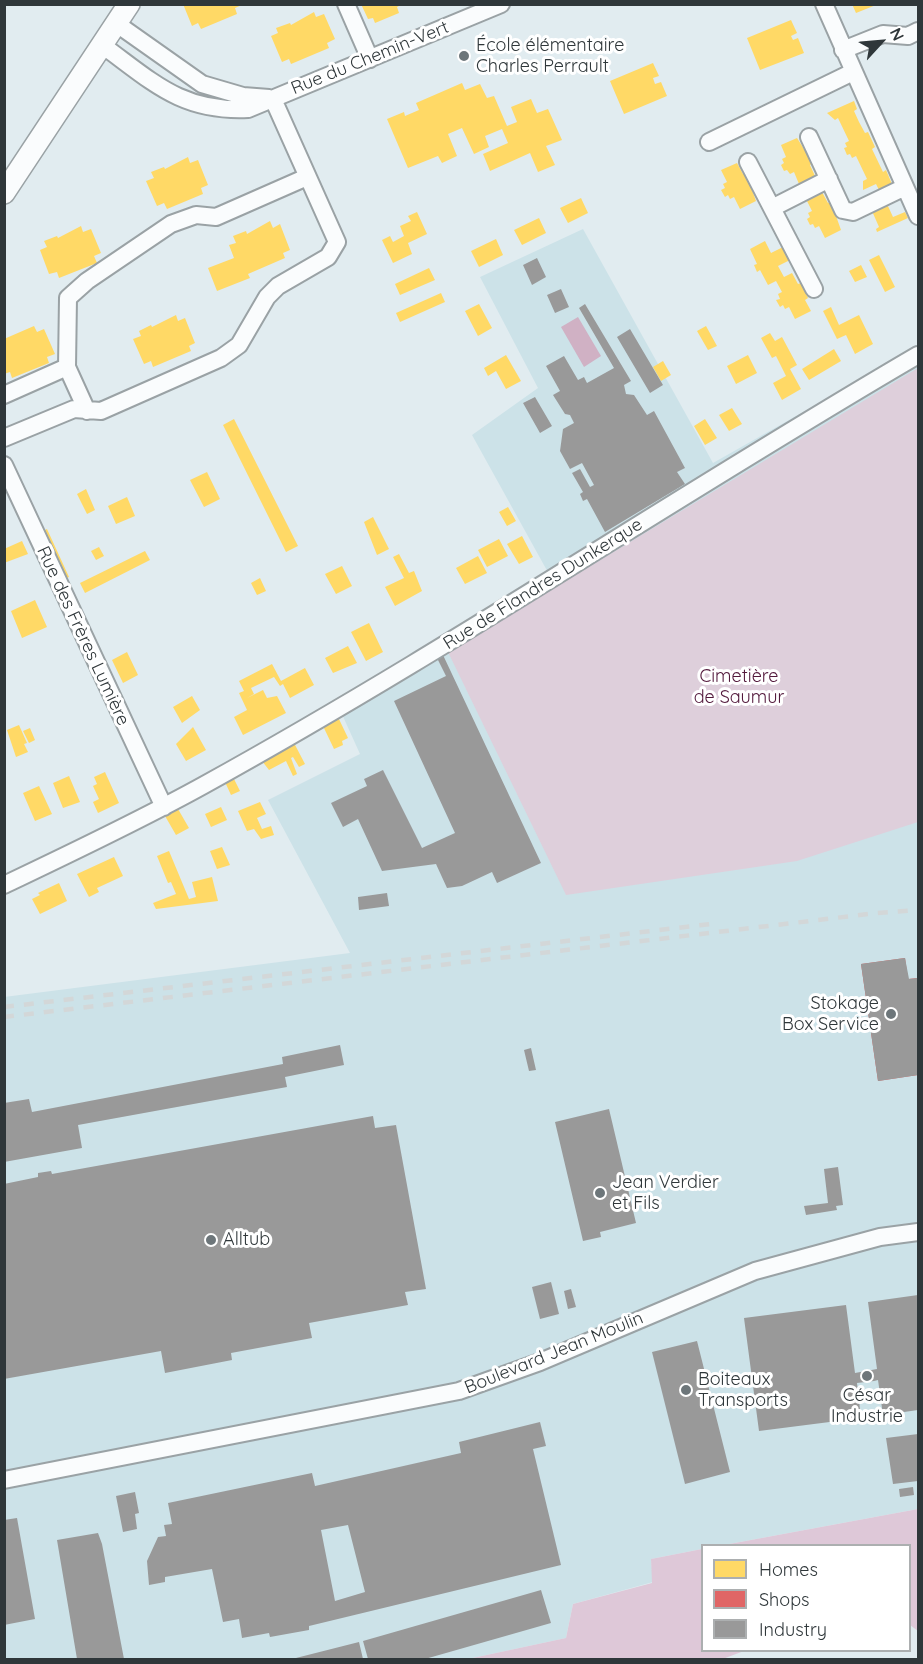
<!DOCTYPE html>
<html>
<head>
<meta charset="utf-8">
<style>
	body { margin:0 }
	#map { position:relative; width:923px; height:1664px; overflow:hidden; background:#e1ecf0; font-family:Quicksand,sans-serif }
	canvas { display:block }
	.frame { position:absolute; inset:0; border:6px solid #2f373a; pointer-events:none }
	.legend { position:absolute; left:701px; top:1544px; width:210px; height:108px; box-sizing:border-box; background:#fff; border:2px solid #acafb0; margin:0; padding:8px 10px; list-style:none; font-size:18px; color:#2f373a }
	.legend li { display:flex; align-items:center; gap:12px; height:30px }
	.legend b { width:30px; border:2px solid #acafb0 }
	.north { position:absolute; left:851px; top:12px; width:60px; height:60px; -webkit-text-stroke:4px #fff; paint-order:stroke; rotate:64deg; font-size:16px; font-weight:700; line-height:24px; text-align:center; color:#2f373a }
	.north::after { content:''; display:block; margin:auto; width:21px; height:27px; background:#2f373a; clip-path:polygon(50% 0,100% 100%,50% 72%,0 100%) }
</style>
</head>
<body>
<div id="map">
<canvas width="923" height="1664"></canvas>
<div class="frame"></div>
<ul class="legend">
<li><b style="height:16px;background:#ffd966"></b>Homes</li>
<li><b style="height:16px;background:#e06666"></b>Shops</li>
<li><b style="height:16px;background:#999"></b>Industry</li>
</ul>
<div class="north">N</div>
</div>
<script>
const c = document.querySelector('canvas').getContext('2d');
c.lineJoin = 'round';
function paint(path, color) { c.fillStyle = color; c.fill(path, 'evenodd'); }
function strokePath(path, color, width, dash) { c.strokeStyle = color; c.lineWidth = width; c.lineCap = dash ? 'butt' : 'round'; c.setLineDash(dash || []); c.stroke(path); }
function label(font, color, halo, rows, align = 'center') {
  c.font = font + ' Quicksand,sans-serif'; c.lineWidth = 6; c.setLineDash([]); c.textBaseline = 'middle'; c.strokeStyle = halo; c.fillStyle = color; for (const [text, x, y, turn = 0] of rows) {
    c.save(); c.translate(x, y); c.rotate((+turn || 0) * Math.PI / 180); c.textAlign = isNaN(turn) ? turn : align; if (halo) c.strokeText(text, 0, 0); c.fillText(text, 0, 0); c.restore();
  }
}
paint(new Path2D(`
	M583,229l130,234 205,-116v1162l-194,36 -22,1v3l-51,10 2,23 -80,22 -7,34 -98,21h-463l-1,-662 346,-44 -82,-153 92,-46 -19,-42 214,-127 -83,-150 66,-47 -58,-111z`), '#cce2e8');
paint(new Path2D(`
	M918,368v454l-121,39 -231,34 -118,-243z`), '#decfdb');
paint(new Path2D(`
	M918,1509v122l-8,-6v-79l-186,-1z
	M702,1549v101l42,1 -24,9 -252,-1 98,-21 7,-34 79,-21 -1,-24z`), '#dec8d8');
paint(new Path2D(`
	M578,317l23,39 -17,11 -23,-40z`), '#d0b1c4');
paint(new Path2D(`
	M183,4h59v1l-7,3 2,6 -36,15 -3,-6 -6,3z
	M361,4h42l-6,3 2,6 -24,10 -2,-5 -5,1z
	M852,4h24v1l-20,8z
	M314,12l2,5 8,-3 11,25 -8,4 2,5 -38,16 -2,-5 -7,3 -11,-26 7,-3 -2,-5 14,-5 1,2z
	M791,20l6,13 -6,3 2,4 5,-2 6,15 -44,17 -13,-32z
	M653,63l6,13 -6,2 2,6 6,-2 6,14 -43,18 -14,-33z
	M462,83l3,7 15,-6 7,14 7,-2 13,30 10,-4 -6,-15 20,-8 6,14 11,-4 14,31 -16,6 9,19 -17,7 -8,-19 -40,18 -7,-17 25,-11 -6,-14 -17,7 4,11 -15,7 -12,-26 -14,6 9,22 -15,7 -4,-7 -30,12 -21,-49 17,-7 1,4 14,-6 -3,-7z
	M854,101l3,8 -3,2 5,11 6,11 3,-1 7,15 -3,2 11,23 3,-2 6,14 -13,6 -3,-6 -13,6v-9l4,-2 -11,-23 -4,2 -2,-4 -3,1 -3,-7 3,-1 -2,-4 4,-2 -11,-23 -3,2 -8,-7z
	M797,138l16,25 -3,2 5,11 -16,8 -5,-12 -4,2 -3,-4 -3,1 -3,-6 3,-2 -2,-4 4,-2 -5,-12z
	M188,157l2,6 8,-3 10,25 -7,3 2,6 -36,15 -3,-6 -7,3 -11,-25 8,-3 -3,-6 13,-5 1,2z
	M737,163l6,11 3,-1 10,28 -16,8 -6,-12 -4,2 -2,-4 -3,2 -4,-7 4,-2 -2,-4 4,-2 -6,-12z
	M822,192l6,11 3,-1 10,28 -16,8 -6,-12 -4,2 -2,-4 -3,1 -3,-6 3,-2 -2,-4 4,-2 -6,-12z
	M581,198l7,15 -20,10 -8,-15z
	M887,204l6,13 12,-5 3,6 -31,14 -1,-3 3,-2 -7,-16z
	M417,212l10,22 -19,9 4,11 -19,9 -11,-23 8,-4 3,6 11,-6 -4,-10 11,-5 -3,-5z
	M539,218l7,15 -24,12 -8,-15z
	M270,221l3,7 7,-4 10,26 -7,3 2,5 -37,16 2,4 -33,13 -9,-23 26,-10 -5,-13 7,-2 -3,-7 13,-5 1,3z
	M81,226l2,6 8,-3 10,24 -7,3 3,7 -38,15 -2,-6 -8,2 -9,-24 7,-3 -3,-6 13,-5 1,2z
	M496,239l7,16 -24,12 -8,-16z
	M765,241l6,12 12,-6 7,13 -12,6 6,11 8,-4 6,11 3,-1 7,15 -3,2 6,11 -16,8 -6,-12 -4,2 -2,-4 -3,2 -4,-7 4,-1 -2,-5 4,-2 -6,-11 -8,4 -8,-15 -3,2 -3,-7 3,-1 -7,-15z
	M879,255l16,32 -10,5 -16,-32z
	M861,265l6,12 -12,5 -6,-11z
	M429,268l6,12 -35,15 -5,-11z
	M441,293l4,9 -45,20 -4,-9z
	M479,304l13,24 -14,8 -13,-25z
	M831,307l8,18 20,-10 14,29 -18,10 -9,-19 -9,4 -14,-28z
	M176,315l2,6 7,-3 10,25 -6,3 2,5 -38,16 -2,-6 -7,3 -11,-25 8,-3 -2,-5 12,-6 1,2z
	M34,326l3,6 7,-3 11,25 -8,3 2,6 -37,15 -2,-6 -6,2v-35z
	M706,326l11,20 -9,4 -11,-19z
	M770,333l5,8 7,-4 15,28 -7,4 11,20 -19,11 -9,-17 13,-7 -10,-20 -4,2 -11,-20z
	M834,349l7,12 -32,19 -7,-11z
	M506,355l15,26 -15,8 -10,-18 -8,5 -4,-8z
	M748,355l9,18 -21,11 -9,-18z
	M663,361l8,14 -10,6 -8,-14z
	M732,408l10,16 -13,7 -10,-16z
	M234,419l64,127 -12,6 -63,-127z
	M705,419l12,19 -12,7 -11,-19z
	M207,472l13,27 -16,8 -14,-27z
	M86,489l9,21 -8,4 -10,-20z
	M127,497l8,19 -19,8 -8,-18z
	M508,507l8,14 -9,5 -8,-14z
	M373,517l16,32 -12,6 -13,-33z
	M47,529l22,48 -9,4 -23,-47z
	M522,536l11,21 -14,7 -12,-20z
	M499,539l9,17 -21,11 -9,-17z
	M22,541l6,13 -24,9v-14z
	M99,547l5,9 -8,4 -5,-9z
	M145,551l5,9 -65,33 -5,-10z
	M399,554l10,19 5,-2 8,20 -27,15 -10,-19 19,-9 -11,-21z
	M478,556l9,17 -22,11 -9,-16z
	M342,566l10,20 -16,8 -11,-20z
	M260,578l6,13 -9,4 -6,-12z
	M35,600l12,27 -25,11 -11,-27z
	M369,623l14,29 -17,9 -15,-29z
	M348,646l9,17 -24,10 -8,-15z
	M127,652l11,23 -15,8 -11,-23z
	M272,664l9,17 24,-13 9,17 -24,13 -7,-14 -3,2 -6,-9 -23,11 3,6 -7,4 16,-8 4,8 10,-2 9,17 -43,22 -9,-18 13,-7 -8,-17 5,-2 -5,-10z
	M192,696l8,14 -18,13 -9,-16z
	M338,717l10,21 -6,3 1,4 -9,4 -11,-23z
	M19,725l8,18 -3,1 4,8 -12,5 -9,-27z
	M193,727l13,23 -20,11 -10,-17z
	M30,728l5,12 -6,3 -6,-12z
	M294,743l11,21 -6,3 -6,-10 -2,1 6,16 -4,2 -7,-15 -17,9 -7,-9z
	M105,772l14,31 -21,10 -5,-11 6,-3 -6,-13 4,-2 -3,-7z
	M69,776l11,26 -17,6 -10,-25z
	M233,777l7,14 -9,4 -6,-13z
	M39,786l13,28 -17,7 -12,-28z
	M260,802l6,12 -9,4 5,11 9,-3 3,9 -13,4 -7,-10 -7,2 -9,-20z
	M221,807l6,13 -16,7 -6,-13z
	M178,809l11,19 -13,7 -11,-19z
	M222,847l8,18 -13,4 -7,-18z
	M169,851l20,48 7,-2 -4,-15 20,-5 6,24 -62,8 -3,-6 23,-9 -5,-12 -3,1 -11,-27z
	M114,857l9,19 -26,12 2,4 -10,5 -12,-23z
	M59,883l8,18 -27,13 -8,-15 8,-4 -2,-2z`), '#ffd966');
paint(new Path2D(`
	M905,958l3,21 10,-1v97l-40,6 -17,-117z`), '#e06666');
paint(new Path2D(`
	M537,258l9,19 -14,8 -9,-20z
	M561,289l8,18 -14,6 -8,-18z
	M585,304l46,77 -7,4 2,9 8,1 13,20 7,-4 31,57 -8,4 8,12 -80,48 -18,-33 -4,2 -3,-7 3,-2 -11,-19 8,-4 10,18 4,-2 -12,-22 -12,6 -10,-18 3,-22 11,-6 -4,-8 -5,-1 -12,-19 7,-4 -14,-25 18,-10 14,24 6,-3 3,6 27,-15 -35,-60z
	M630,329l33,56 -13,8 -33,-56z
	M535,397l17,29 -12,7 -17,-30z
	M443,655l98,208 -44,20 -5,-11 -30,14 -15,2 -11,-24 -54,7 -24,-52 -15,8 -12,-24 36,-17 -3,-7 19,-9 39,78 33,-15 -61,-132 52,-25 -9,-18z
	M387,893l2,13 -30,4 -1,-13z
	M905,958l4,21 9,-1v97l-40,6 -17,-117z
	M340,1045l4,20 -59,12 2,10 -209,38 4,23 -78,14v-59l25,-4 3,13 251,-48 -1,-7z
	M531,1048l5,22 -7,1 -5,-21z
	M609,1109l27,114 -36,9 1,5 -18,4 -28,-119z
	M373,1116l2,12 21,-3 30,164 -21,3 3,13 -99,18 3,15 -81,15 1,7 -67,13 -4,-22 -157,28v-195l34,-7v-4l13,-2 1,3z
	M838,1167l5,38 -7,1 1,4 -31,5 -2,-9 24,-3 -4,-34z
	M551,1282l8,32 -19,5 -8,-32z
	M571,1289l5,18 -8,2 -4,-18z
	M918,1295v115l-35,5 -5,-35 -4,1 -17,2 4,35 -102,13 -15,-113 102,-13 9,68 22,-4 -9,-67z
	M697,1341l33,131 -45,12 -33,-132z
	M540,1422l6,24 -13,3 28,116 -252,61v4l-39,7 -1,-4 -27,5 -3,-19 -16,3 -11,-53 -47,8v5l-16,3 -2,-24 11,-24 8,-1 -2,-11 8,-1 -4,-21 144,-30 3,13 146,-33 -2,-11zM348,1525l17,67 -30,9 -14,-71z
	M918,1434v47l-25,3 -7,-46z
	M913,1487l1,8 -14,2 -1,-8z
	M135,1492l4,21 -4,1 2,15 -14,3 -7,-36z
	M17,1518l18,101 -31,6v-105z
	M98,1533l4,11 22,115h-47l-20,-119z
	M541,1590l10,33 -126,36h-57l-5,-18z
	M359,1642l4,17h-71z`), '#999');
const minor = new Path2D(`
	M346,4l24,55
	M824,4l94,212
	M117,24l85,60 41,12 26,2
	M102,45c51,37 79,67 146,64l253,-105
	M843,50l40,-16 25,2 10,-5
	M809,137l34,73 10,2 52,-25
	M709,142l144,-70
	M748,162l66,127
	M772,208l57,-29
	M67,367l20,44
	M4,395l63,-28 1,-69 19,-17 84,-57 25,-9 20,2 91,-40
	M4,438l70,-29 27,2 120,-53 18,-13 28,-48 11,-11 50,-29 9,-15 -64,-143
	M4,465l160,342
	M4,885c67,-32 135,-64 200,-100 243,-134 474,-290 714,-430
	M4,1480l455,-89 81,-29 215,-91 125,-34 38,-5`);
const major = new Path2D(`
	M4,193l125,-189`);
strokePath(minor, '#9aa2a5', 20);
strokePath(major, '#9aa2a5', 24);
strokePath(minor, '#fafcfd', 16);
strokePath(major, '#fafcfd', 21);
strokePath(new Path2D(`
	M4,1007l715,-84
	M4,1017l873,-104 41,-3`), '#d3d7d8', 4.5, [10, 10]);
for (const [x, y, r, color] of [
	[464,56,6,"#6d767a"],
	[891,1014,6,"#6d767a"],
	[600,1193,6,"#6d767a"],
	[211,1240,6,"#6d767a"],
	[867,1376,6,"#6d767a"],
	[686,1390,6,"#6d767a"]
]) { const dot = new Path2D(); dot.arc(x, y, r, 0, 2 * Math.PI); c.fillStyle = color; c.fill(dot); strokePath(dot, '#fff', 2); }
label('18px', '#2f373a', '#fff', [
	["École élémentaire",476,46],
	["Charles Perrault",476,67],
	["Stokage",879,1004,"right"],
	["Box Service",879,1025,"right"],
	["Jean Verdier",612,1183],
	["et Fils",612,1204],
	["Alltub",223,1240],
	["Boiteaux",698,1380],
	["Transports",698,1401],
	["César",867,1396,"center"],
	["Industrie",867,1417,"center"]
], 'left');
label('18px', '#2f373a', '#fff', [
	["Rue du Chemin-Vert",370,58,-22],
	["Rue de Flandres Dunkerque",543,584,-32],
	["Rue des Frères Lumière",83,636,65],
	["Boulevard Jean Moulin",554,1353,-22]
]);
label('18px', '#52183b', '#fff', [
	["Cimetière",739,677],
	["de Saumur",739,698]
]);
</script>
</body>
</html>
